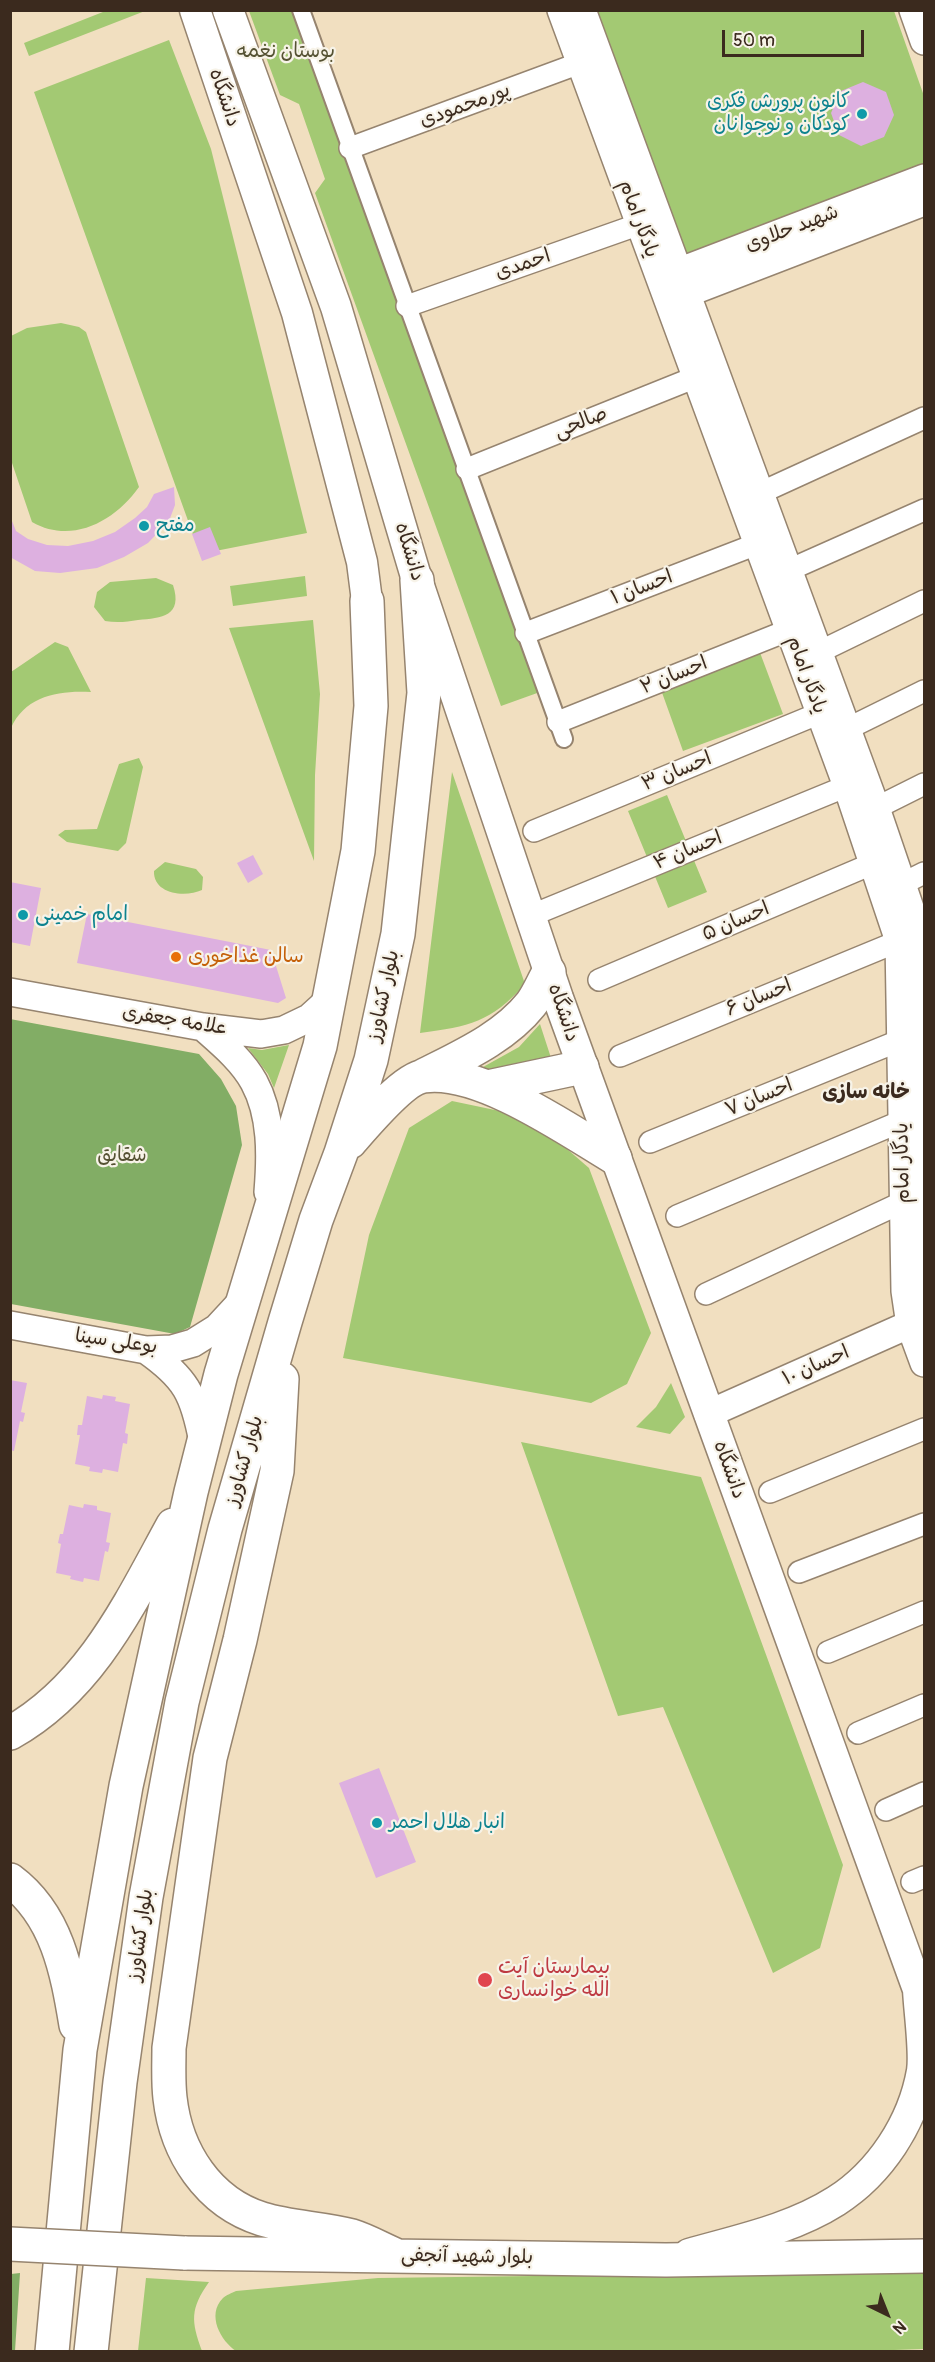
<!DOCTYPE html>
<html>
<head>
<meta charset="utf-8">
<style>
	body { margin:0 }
	#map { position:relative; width:935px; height:2362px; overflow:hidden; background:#f1dfc0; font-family:Pangolin,sans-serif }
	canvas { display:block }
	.frame { position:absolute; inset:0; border:12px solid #3b2a1e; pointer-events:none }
	.north { position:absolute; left:857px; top:2284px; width:60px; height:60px; -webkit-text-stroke:4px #f7f3e8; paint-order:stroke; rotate:137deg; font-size:16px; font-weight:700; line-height:24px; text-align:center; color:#3b2a1e }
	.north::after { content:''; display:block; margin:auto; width:21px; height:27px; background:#3b2a1e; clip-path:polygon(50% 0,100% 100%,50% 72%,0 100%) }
	.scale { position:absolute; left:722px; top:30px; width:142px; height:27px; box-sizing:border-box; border:3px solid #3b2a1e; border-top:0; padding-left:8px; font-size:18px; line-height:21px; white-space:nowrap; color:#3b2a1e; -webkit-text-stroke:4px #f7f3e8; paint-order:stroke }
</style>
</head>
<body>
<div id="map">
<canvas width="935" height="2362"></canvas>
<div class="frame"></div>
<div class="north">N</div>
<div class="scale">50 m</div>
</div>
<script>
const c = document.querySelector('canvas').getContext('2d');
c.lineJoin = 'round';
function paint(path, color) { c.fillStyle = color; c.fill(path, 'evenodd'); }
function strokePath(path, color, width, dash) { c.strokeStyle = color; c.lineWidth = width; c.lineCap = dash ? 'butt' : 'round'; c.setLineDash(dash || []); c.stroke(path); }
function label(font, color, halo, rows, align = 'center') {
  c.font = font + ' Pangolin,"Playpen Sans Arabic",sans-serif'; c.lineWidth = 4.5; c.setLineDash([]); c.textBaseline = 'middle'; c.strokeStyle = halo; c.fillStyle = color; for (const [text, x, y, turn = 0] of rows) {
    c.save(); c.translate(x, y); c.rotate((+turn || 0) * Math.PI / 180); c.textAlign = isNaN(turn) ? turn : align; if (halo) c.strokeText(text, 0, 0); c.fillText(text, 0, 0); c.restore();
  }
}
paint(new Path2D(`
	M108,10l37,1 -116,45 -5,-13z
	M249,11h45l246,681 -39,14 -186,-513 10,-14 -26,-75 -19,-9z
	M594,11h300l30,85v74l-241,88z
	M169,40l42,109 96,384 -107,21 -166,-462z
	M61,323l18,4 7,5 53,155c-24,34 -67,58 -107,35l-21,-62v-124l16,-8z
	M305,576l2,20 -74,10 -3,-20z
	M156,578l17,7c10,31 -11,33 -35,35 -11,2 -22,3 -33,1l-11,-14 3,-15 13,-10z
	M313,620l7,74 -5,81 -1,86 -85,-233z
	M55,642l13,5 23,45c-32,-2 -66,4 -80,36v-56z
	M759,650l24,64 -100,37 -23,-64z
	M139,758l4,9 -17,76 -8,8 -51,-9 -9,-7 7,-5 32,-1 22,-65z
	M452,772l73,212c-35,39 -55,42 -105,49z
	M667,795l40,97 -39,16 -40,-97z
	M165,862l31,7 7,8 -1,13c-17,8 -49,4 -48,-19z
	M540,1024l12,37 -40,15 -38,-4 45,-25z
	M289,1045l-15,43 -6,-14 -20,-26 14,2z
	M452,1101l62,13 38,22 37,32 62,165 -24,51 -36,19 -248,-45 26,-123 40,-107z
	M671,1383l14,34 -15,17 -34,-7 20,-20z
	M521,1442l180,35 142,388 -23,83 -47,25 -110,-266 -45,9z
	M924,2271v78l-90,3 -598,-1c-15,-10 -30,-36 -13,-53 3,-3 9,-5 13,-7l142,-13z
	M146,2278l63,4c-19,27 -18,39 -7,69h-64z`), '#a3c973');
paint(new Path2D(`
	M10,1019l189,35 22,25 15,27 6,39 -52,182 -15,7 -164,-30z
	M20,2273l-5,78h-4v-77z`), '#82ad65');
paint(new Path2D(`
	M863,82l23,10 8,23 -10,22 -23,9 -22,-11 -8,-22 10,-22z
	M174,487l1,18 -6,16 -21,22 -24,14 -27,11 -37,5 -25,-2 -25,-14v-41l6,15 12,8 19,6 21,1 25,-5 22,-9 20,-14 12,-11 7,-13z
	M210,527l11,27 -19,7 -10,-27z
	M253,855l10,19 -15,9 -11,-20z
	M10,882l31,6 -11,58 -20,-4z
	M87,914l184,36 15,48 -8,5 -201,-40z
	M10,1380l17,3 -6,29 4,1 -2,9 -3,-1 -6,30 -4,-1z
	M103,1395l13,2 -1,4 15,3 -5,29 3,1 -1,10 -4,-1 -5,29 -15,-3 -1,4 -13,-2 1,-4 -15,-3 5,-29h-3l1,-10h4l5,-29 15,3z
	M84,1504l13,2v4l14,3 -5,29 4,1 -2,9 -3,-1 -6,30 -15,-3 -1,4 -13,-3 1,-3 -15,-3 5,-29 -3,-1 2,-9h3l6,-29 14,3z
	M379,1768l37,94 -40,16 -37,-95z`), '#ddb0e0');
const pedestrian = new Path2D(`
	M301,10l263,729`);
const minor = new Path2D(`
	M350,148l230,-85
	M407,306l233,-82
	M467,469l229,-92
	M760,493l164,-75
	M789,570l135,-60
	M526,633l231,-89
	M819,652l105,-51
	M558,722l231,-92
	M847,729l77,-38
	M876,808l48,-24
	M534,831l286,-118
	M902,884l22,-11
	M530,916l317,-130
	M599,980l275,-117
	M620,1056l279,-115
	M650,1142l251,-102
	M677,1216l225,-95
	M706,1294l197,-92
	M770,1492l154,-63
	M799,1572l125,-48
	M828,1652l96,-40
	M858,1733l66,-28
	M886,1810l38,-17
	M912,1882l12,-5`);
const tertiary = new Path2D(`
	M561,10l286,776 52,155 6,350 5,34 14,38
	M582,10l294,798 44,129 3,25 1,336
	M913,10l11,31
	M662,278l262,-100
	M672,299l252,-97
	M10,992l193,35 58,7 23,-4 25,-12 22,-20
	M203,1027c18,16 39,33 51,55 18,33 17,74 14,110
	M10,1325l136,25 26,-1 21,-6 24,-15 25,-27
	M146,1350c40,28 48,44 57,92
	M708,1414l216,-96`);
const secondary = new Path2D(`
	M195,10l102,303 65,249 5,39
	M228,10l108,297 81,273 141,418 366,1008
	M689,2254c49,-14 103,-25 147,-53 44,-28 77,-78 86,-130 3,-19 -3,-60 -4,-82`);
const primary = new Path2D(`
	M423,1076c37,-19 81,-38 108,-72 7,-9 12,-22 18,-32
	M488,1087l94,-20
	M350,1142c15,-17 53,-63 74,-66 56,-8 144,54 191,82
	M282,1379l-5,92 -37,169 -30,118 -41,290c0,16 -1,33 1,50 6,54 38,104 92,121 29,9 60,9 90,17 16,5 31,14 46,20
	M10,1733c81,-45 120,-130 163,-208
	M10,1880c47,35 57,91 66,145
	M184,2253l482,7 258,-4
	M52,2352l28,-302 46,-264 65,-294 30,-118 99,-328 38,-195 13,-145 -4,-105
	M91,2352l29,-270 26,-185 36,-195 43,-173 60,-207 31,-102 25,-67 30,-93 27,-126 26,-241 -7,-113`);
strokePath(pedestrian, '#96846f', 20);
strokePath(minor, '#96846f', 24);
strokePath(tertiary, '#96846f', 30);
strokePath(secondary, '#96846f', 33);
strokePath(primary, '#96846f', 36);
strokePath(pedestrian, '#fff', 16);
strokePath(minor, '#fff', 21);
strokePath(tertiary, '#fff', 27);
strokePath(secondary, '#fff', 30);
strokePath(primary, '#fff', 33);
const primaryBridge = new Path2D(`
	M10,2244l174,9`);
strokePath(primaryBridge, '#96846f', 36, []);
strokePath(primaryBridge, '#fff', 33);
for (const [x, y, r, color] of [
	[862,114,6,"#0f9aa8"],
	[144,526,6,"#0f9aa8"],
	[23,915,6,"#0f9aa8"],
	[176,957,6,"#e8710a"],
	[377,1823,6,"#0f9aa8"],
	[485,1980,8,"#e0444e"]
]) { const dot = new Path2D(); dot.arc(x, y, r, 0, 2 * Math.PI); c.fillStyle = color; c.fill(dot); strokePath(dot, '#f7f3e8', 2); }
label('20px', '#555233', '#f7f3e8', [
	["بوستان نغمه",286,52],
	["شقایق",122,1156]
]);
label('20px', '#3b2a1e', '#f7f3e8', [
	["دانشگاه",224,98,71],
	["پورمحمودی",465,106,-20],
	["یادگار امام",638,219,70],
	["شهید حلاوی",792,229,-21],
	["احمدی",523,265,-19],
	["صالحی",581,423,-22],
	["دانشگاه",409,552,73],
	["احسان ۱",642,588,-21],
	["یادگار امام",806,675,70],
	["احسان ۲",674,676,-22],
	["احسان ۳",677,772,-22],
	["احسان ۴",688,851,-22],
	["احسان ۵",736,922,-23],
	["بلوار کشاورز",384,996,-78],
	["احسان ۶",759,998,-22],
	["دانشگاه",563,1013,71],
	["علامه جعفری",175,1021,9],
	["احسان ۷",759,1098,-22],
	["یادگار امام",903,1163,-91],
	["بوعلی سینا",116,1342,8],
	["احسان ۱۰",816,1366,-24],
	["بلوار کشاورز",245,1461,-74],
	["دانشگاه",729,1470,70],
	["بلوار کشاورز",141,1935,-82],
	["بلوار شهید آنجفی",467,2257,1]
]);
label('20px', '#0d838f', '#f7f3e8', [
	["کانون پرورش فکری",850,102,"right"],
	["کودکان و نوجوانان",850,125,"right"],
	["مفتح",156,526],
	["امام خمینی",35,915],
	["انبار هلال احمر",389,1823]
], 'left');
label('20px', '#c56008', '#f7f3e8', [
	["سالن غذاخوری",188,957]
], 'left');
label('20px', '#be3a42', '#f7f3e8', [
	["بیمارستان آیت",498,1968],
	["الله خوانساری",498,1991]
], 'left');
label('bold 21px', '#3b2a1e', '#f7f3e8', [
	["خانه سازی",866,1093]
]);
</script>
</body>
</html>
